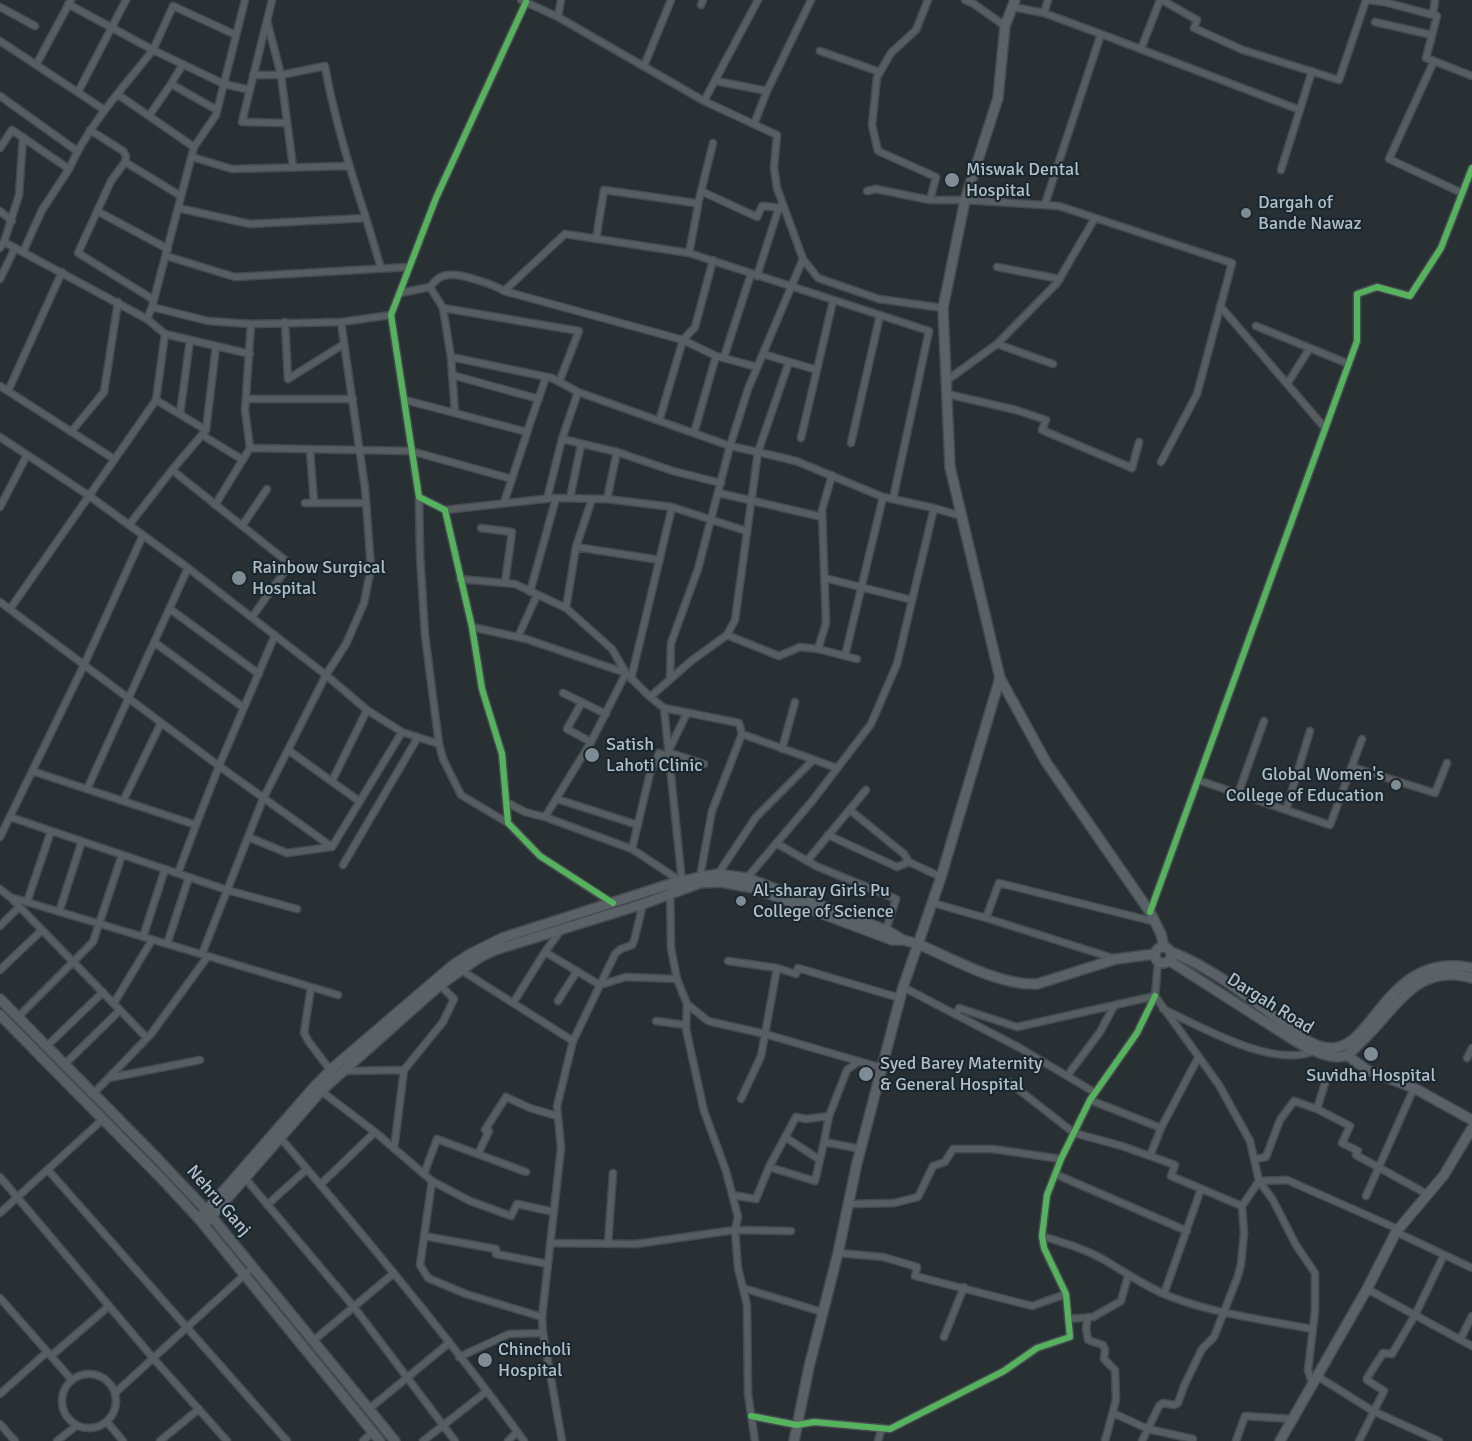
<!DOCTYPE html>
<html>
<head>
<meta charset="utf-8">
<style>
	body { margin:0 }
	canvas { display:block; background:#283034 }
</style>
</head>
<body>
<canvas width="1472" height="1441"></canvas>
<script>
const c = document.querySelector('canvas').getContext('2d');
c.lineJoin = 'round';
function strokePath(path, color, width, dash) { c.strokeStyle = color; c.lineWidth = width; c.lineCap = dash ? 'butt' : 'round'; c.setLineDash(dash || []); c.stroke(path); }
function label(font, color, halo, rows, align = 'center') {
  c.font = font + ' Signika,sans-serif'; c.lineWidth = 4.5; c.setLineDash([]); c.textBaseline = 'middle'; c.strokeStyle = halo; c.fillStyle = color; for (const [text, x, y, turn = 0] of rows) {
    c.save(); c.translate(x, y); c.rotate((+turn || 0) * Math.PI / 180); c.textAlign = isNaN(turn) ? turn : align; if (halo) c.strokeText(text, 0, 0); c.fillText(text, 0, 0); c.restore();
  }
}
const street = new Path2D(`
	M272,0l-5,21 14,54 44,-9c9,52 24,101 41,152
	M521,0l37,17 146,84 73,34 -3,33 3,20 26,71 15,19 61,21 64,9
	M928,0l-12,30 -25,23 -14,24 -5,48 6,26 58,26 -6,23
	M965,0l9,4 31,22
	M1162,0l35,20 -3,8 49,22 96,30 27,-80
	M1368,0l16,2v-1
	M526,2l-90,196 -45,117 28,182 26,13 27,117 10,62 20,65 6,69 32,33 72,47
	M1384,2l53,14 -11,42 8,3 -45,98 73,34
	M68,4l85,46c-31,39 -64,74 -84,119
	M701,5l2,-5
	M0,7l35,19
	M1013,7l31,6 4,-13
	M1044,13l57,21 -56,170
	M1433,14l2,-14
	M558,17l3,-17
	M1375,22l57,13
	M266,24l-24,98 45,1
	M1101,34l199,76
	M236,35l-63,-29 -20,44 71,34 26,6
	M0,41l103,68
	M1141,49l19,-49
	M820,51l60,21
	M1434,61l38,15
	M183,64l-12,20 46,26
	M36,65l35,-65
	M644,66l27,-66
	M253,75h28l12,92
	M716,81l51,10
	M78,92l48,-92
	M117,94l77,53
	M0,96l77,55
	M704,101l54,-101
	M149,116l22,-32
	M754,124l13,-33 44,-91
	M90,130l33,21 3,5 -1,6
	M0,148l12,-18 57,39 -27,41 -19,42
	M192,157l40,12 116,-3
	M1281,170l31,-99
	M701,191l56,26 5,-11 22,2
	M867,191l9,-2 54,11h35l94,6 173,57 -35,131 -36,68
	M698,204l15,-61
	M178,208l72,16 116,-6 15,50
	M0,211l12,10
	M97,211l71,38
	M596,239l8,-49 91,13 3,3 -9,47
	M4,242l15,-47 4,-58
	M0,248l4,-6 143,77 18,15 85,20
	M166,256l69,21 174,-10
	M997,267l63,12
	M757,276l22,-69
	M0,279l15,-31
	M430,287c5,-7 11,-12 19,-12 11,-2 46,10 55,16l179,49 33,16
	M504,291l61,-57 124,19 240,78 -36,168
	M400,293l30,-6 13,21 8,49 101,21 26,14 152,54 18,-57 55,-130
	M154,300l-76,-47 33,-72 14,-19 56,34
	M1220,306l105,122
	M152,307l42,-160 22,-32 29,-115
	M443,308l136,23 -20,51
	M147,319l5,-12 56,14 43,3 90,-2 50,-7
	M285,322l3,57 56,-35
	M1256,326l93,38
	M997,344l56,20
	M763,354l54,16
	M451,357l4,56
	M724,357l27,-83
	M452,375l87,24
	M946,381l51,-37 60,-61 38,-65
	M1287,384l23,-36
	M0,386l114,73
	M8,391l54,-119
	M578,392l-16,47 55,13 -10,47
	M947,394l69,16 30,10 -4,10 90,38 7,-26
	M246,399h107
	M156,400l50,30 -34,40
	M405,400l122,32 19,-55
	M180,414l10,-74
	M659,421l24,-81 12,-13 18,-67
	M206,430l10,-84
	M71,432l33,-40 14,-90
	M694,433l22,-77 41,11
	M202,435l41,25
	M0,437l88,58 100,73 138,107 41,35 35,22 37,12
	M801,438l32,-137
	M851,443l29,-128
	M250,448l161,3 101,28
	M310,450l4,53
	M617,452l56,19 48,12
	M719,493l103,24
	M419,497l1,57 5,81 14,109 4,15 18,36 47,28
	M570,498l11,-53
	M547,499l15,-60
	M592,499l-16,48 84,13
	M305,503h61
	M504,503l24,-73
	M215,505l35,-57 -5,-38 6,-86
	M0,507l27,-52
	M445,510l108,-12 54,1 65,8 74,24
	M129,525l43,-55 118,94 -38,53
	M242,526l25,-37
	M481,528l31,4 -7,51
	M825,578l87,22
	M460,579l55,5 51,24 46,41 14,24 -35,69 -46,75
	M530,592l26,-94
	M0,602l219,164 113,81 70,-115
	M566,608l10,-61
	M10,609l146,-209 9,-66
	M170,609l89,65
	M472,627l54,12 100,34 24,24
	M727,635l52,21 21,-9 18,2 8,-26 -4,-113 10,-35
	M518,637l19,-42
	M154,642l90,66
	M818,649l39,10
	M845,656l38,-159
	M631,679l41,-172
	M670,679l1,-36 27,-74 32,-123 28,6 31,-90
	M563,693l43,21
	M582,702l-15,27 24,13
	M664,708l-14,-11 41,-36 36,-26 8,-15 23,-168 38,9 87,36 51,11
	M687,713l-19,39 36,12
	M782,749l13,-47
	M288,750l71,51
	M669,757l-10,-4 -9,20 -18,76 50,33
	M1352,767l83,26 12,-30
	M32,771l164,54 23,-59 56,-131
	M1198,780l132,45 32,-86
	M332,781l35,-71
	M87,789l101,-221
	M1238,794l26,-73
	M557,799l81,26
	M123,801l38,-78
	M506,802l19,10 20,5 87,32
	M850,810l54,44 5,8 32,15
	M1286,810l24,-79
	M10,817l217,73 70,19
	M828,835l69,32 12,-5
	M0,837l84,-172 59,-130
	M248,837l39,16 44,-6
	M776,843l40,23 80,33 -10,31
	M807,861l59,-71
	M343,865l75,-128
	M178,873l18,-48
	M718,874l38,-57 57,-57
	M700,877l12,-66 30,-77
	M747,878l66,-78 58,-76 26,-60 37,-156 27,8
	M682,882l-18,-174 75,15 3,11 95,34
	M670,884l1,64 6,31
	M0,889l10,8 328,98
	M12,899l135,139
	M27,902l24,-71
	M933,903l53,15 130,41
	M59,912l23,-71
	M1150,912l207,-571v-47l20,-7 33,9 31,-48 31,-80
	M986,918l13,-35 157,39
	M0,926l19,-19
	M561,930l-16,22 55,33 26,-8 51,2 10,25 -1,25 18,82 22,60 12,46 -3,13 56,1
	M143,937l22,-68
	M167,944l22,-67
	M202,954l61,-155 63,-124 20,-31 18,-41 7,-35 -6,-80 -24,-166
	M728,961l49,7 -16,88 -20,43
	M1158,962l-3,34 64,89 31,56 9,40 14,19 23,45 19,28v38l-7,59 4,13
	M777,968l19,6 2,-6 102,30
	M0,970l42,-40
	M461,970l112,71
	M311,987l-7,46 5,9 22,29
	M903,987l117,61 74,44
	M558,1001l19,-30
	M114,1003l38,-63
	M513,1003l32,-51
	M687,1004l21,17 57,13 117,34
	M1163,1009c39,18 110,60 151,42
	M956,1015l3,-7 58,19 138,-31
	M18,1017l75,-75 29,-87
	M656,1021l30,4
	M47,1046l56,-54
	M1467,1058l5,-10
	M65,1064l55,-54
	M404,1070l39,-48 11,-23 -16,-16
	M343,1071l61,-1 -10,79
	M1067,1076l33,-44 14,-26
	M109,1078l91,-18
	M1009,1082l65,51 48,13 53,19 -4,11 71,30
	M321,1091l54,41 57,49 -12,84 8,13 38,16 76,23
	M94,1093l57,-59 57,-78
	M1090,1100l71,28 -11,28
	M1317,1109l33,17 -8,17 16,8 -2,4 71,39
	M829,1116l18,-46 12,-9
	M1161,1128l37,-70
	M278,1135c85,99 169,200 246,306
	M785,1137l35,23
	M478,1154l11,-23 -4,-1 21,-33 24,11 27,8
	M1255,1159l11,-2 14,-37 14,-19 23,8 9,-29
	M769,1167l46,14 9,-39
	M48,1170l239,271
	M424,1174l13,-35 89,33
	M1055,1174l132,57
	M0,1177l153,181 74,83
	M244,1177l110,130 101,134
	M432,1181l38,20 41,15 6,-12 37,8
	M320,1185l55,-53
	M732,1195l24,4 13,-32 27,-50 10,2 23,-3 -5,26 37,7
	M1366,1196l48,-108
	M849,1204l45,-1 24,-6 15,-31 12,-4 8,-13h40l68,10
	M267,1205l40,-36
	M0,1213l103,-94
	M1396,1232l76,36
	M424,1236l72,13v5l52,10
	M1042,1236c22,7 44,13 64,25 22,13 43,28 68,37 43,16 92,22 138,31
	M550,1243l86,1 99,-14 3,38 9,37 1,89 7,47
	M608,1244l5,-71
	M838,1253l45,4 34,10 -2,9 117,30 34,-12
	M743,1288l79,24
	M1367,1289l105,57
	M1164,1294l37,-105
	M0,1298l72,82
	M1088,1317l-2,11 2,12 15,5 2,5 -1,9 11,11 1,30 -11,41
	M1068,1319l25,-2 28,-16 7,-25
	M944,1337l20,-50
	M1460,1340l12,-24
	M313,1341l81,-68
	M51,1356l58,-50
	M459,1357l50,-23 34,-1
	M62 1401a27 27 0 1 1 54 0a27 27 0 1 1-54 0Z
	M1317,1376l56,35 66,30
	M115,1393l138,-126
	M0,1394l47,-42
	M369,1409l80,-66
	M1113,1413l35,16 45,10
	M751,1416l46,9 17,-3 76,7 114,-58 33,-23 33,-11 -4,-43 -22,-46 -2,-12 5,-41 14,-36 29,-59 47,-67 18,-37
	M107,1422l16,19
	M0,1424l15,17
	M57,1441l19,-15
	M160,1441l39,-32
	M363,1441l10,-9
	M423,1441l64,-50
	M508,1441l9,-9
	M562,1441l-19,-108 -1,-16 19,-169 -4,-42 16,-65 42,-87 6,-5 11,-4 2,-4 9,-37
	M878,1441l4,-13
	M1142,1441l17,-35 4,-3 11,2 4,-2 6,-17 18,-37 12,-12 24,-61 3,-12 3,-31 -2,-27 17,-25 28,-1 111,49
	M1236,1441l9,-25 47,3
	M1359,1441l25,-50 -17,-11v-2l16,-25 9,1 23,-39 29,-60`);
const secondary = new Path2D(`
	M1015,0l-10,26 -7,72 -33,102 -22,108 7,159 50,211 46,84 104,150 11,22 3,13
	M1155 955a8 8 0 1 1 16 0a8 8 0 1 1-16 0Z
	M1171,952c36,13 78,45 108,68 15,11 31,27 51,28 44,3 57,-99 142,-80
	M1170,961l125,80c13,7 37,21 52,14 5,-3 10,-9 14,-13 34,-31 55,-81 111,-64
	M1347,1055l20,15 47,18 58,32
	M199,1219l116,-133 20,-20 118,-101 17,-11 32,-16 168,-54 30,-7 18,-3 29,4 139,52 17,10 15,4 23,-67 59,-199
	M204,1225l117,-134 119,-106 40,-28 15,-7 148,-46 57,-21 21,-1 32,6 139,52h11
	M794,1441l15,-74 29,-114 19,-90 46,-176 15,-43c35,15 82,42 119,40l79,-25 39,-5
	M1280,1441l87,-152 29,-57 48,-57 28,-47`);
const primary = new Path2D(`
	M0,999l156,158 51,54 188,230
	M0,1015l160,162 39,42 181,222`);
strokePath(street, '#464b4f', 9);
strokePath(secondary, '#464b4f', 12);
strokePath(primary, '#444c51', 12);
strokePath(street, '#575e62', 6);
strokePath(secondary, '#5a6268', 9);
strokePath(primary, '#596064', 9);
strokePath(new Path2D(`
	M526,2l-90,196 -45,117 28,182 26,13 27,117 10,62 20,65 6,69 32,33 73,47
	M1150,912l207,-571v-47l20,-7 33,9 31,-48 31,-80
	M751,1416l46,9 17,-3 76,7 114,-58 33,-23 33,-11 -4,-43 -22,-46 -2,-12 5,-41 14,-36 29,-59 47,-67 18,-37`), '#56b35d', 6);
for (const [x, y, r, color] of [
	[952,180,8,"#808c93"],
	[1246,213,6,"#808c93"],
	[239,578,8,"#808c93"],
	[592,755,8,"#808c93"],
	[1396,785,6,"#808c93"],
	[741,901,6,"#808c93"],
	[1371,1054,8,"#808c93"],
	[866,1074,8,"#808c93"],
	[485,1360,8,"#808c93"]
]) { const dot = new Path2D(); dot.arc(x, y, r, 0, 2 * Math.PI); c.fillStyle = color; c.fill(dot); strokePath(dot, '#1b272f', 2); }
label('18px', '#b0bec6', '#1b272f', [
	["Miswak Dental",966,170],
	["Hospital",966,191],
	["Dargah of",1258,203],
	["Bande Nawaz",1258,224],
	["Rainbow Surgical",252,568],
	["Hospital",252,589],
	["Satish",606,745],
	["Lahoti Clinic",606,766],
	["Global Women's",1384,775,"right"],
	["College of Education",1384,796,"right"],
	["Al-sharay Girls Pu",753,891],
	["College of Science",753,912],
	["Syed Barey Maternity",880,1064],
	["& General Hospital",880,1085],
	["Suvidha Hospital",1371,1076,"center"],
	["Chincholi",498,1350],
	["Hospital",498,1371]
], 'left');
label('18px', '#b0bec6', '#1b272f', [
	["Dargah Road",1270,1004,32],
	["Nehru Ganj",218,1201,49]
]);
</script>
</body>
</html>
